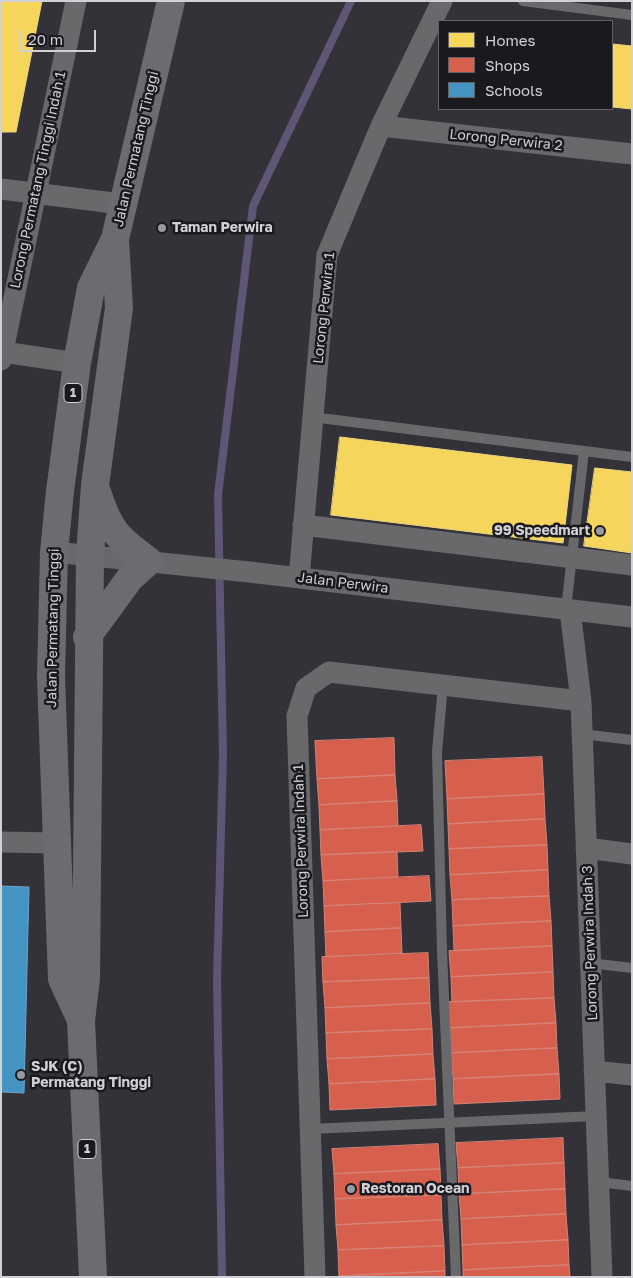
<!DOCTYPE html>
<html>
<head>
<meta charset="utf-8">
<style>
	body { margin:0 }
	#map { position:relative; width:633px; height:1278px; overflow:hidden; background:#333238; font-family:"Golos Text",sans-serif }
	canvas { display:block }
	.frame { position:absolute; inset:0; border:2px solid #d2d0d7; pointer-events:none }
	.legend { position:absolute; left:438px; top:20px; width:175px; height:90px; box-sizing:border-box; background:#1a191d; border:1px solid #646267; margin:0; padding:6px 9px; list-style:none; font-size:15px; color:#d2d0d7 }
	.legend li { display:flex; align-items:center; gap:10px; height:25px }
	.legend b { width:25px; border:1px solid #646267 }
	.scale { position:absolute; left:20px; top:30px; width:76px; height:22px; box-sizing:border-box; border:2px solid #d2d0d7; border-top:0; padding-left:6px; font-size:15px; line-height:18px; white-space:nowrap; color:#d2d0d7; -webkit-text-stroke:4px #1a191d; paint-order:stroke }
</style>
</head>
<body>
<div id="map">
<canvas width="633" height="1278"></canvas>
<div class="frame"></div>
<ul class="legend">
<li><b style="height:14px;background:#f6d55c"></b>Homes</li>
<li><b style="height:14px;background:#d6604d"></b>Shops</li>
<li><b style="height:14px;background:#4393c3"></b>Schools</li>
</ul>
<div class="scale">20 m</div>
</div>
<script>
const c = document.querySelector('canvas').getContext('2d');
c.lineJoin = 'round';
function paint(path, color) { c.fillStyle = color; c.fill(path, 'evenodd'); }
function strokePath(path, color, width, dash) { c.strokeStyle = color; c.lineWidth = width; c.lineCap = dash ? 'butt' : 'round'; c.setLineDash(dash || []); c.stroke(path); }
function label(font, color, halo, rows, align = 'center') {
  c.font = font + ' "Golos Text",sans-serif'; c.lineWidth = 5; c.setLineDash([]); c.textBaseline = 'middle'; c.strokeStyle = halo; c.fillStyle = color; for (const [text, x, y, turn = 0] of rows) {
    c.save(); c.translate(x, y); c.rotate((+turn || 0) * Math.PI / 180); c.textAlign = isNaN(turn) ? turn : align; if (halo) c.strokeText(text, 0, 0); c.fillText(text, 0, 0); c.restore();
  }
}
const homes = new Path2D(`
	M1,1h41l-26,131h-15z
	M612,44l20,2v63l-20,-2z
	M340,437l232,28 -9,78 -232,-28z
	M595,468l37,4v81l-48,-7z`);
paint(homes, '#f6d55c');
strokePath(homes, '#ebd481', 1);
const shops = new Path2D(`
	M394,738l1,37 -78,4 -2,-38z
	M542,757l2,37 -97,5 -2,-38z
	M395,775l2,26 -78,4 -2,-26z
	M544,794l1,25 -97,5 -1,-25z
	M397,801l1,25 -78,4 -1,-25z
	M545,819l2,26 -98,4 -1,-25z
	M421,825l2,26 -102,4 -1,-25z
	M547,845l1,25 -98,5 -1,-26z
	M397,852l1,25 -75,4 -2,-26z
	M548,870l1,26 -97,4 -2,-25z
	M429,876l2,25 -107,5 -1,-25z
	M549,896l2,25 -98,5 -1,-26z
	M400,903l1,25 -76,4 -1,-26z
	M551,921l1,25 -98,5 -1,-25z
	M401,928l1,25 -76,4 -1,-25z
	M552,946l1,26 -102,5 -2,-26z
	M428,953l1,25 -106,4 -1,-25z
	M553,972l1,26 -102,4 -1,-25z
	M429,978l1,25 -105,5 -2,-26z
	M554,998l2,25 -106,5 -1,-26z
	M430,1003l2,26 -106,4 -1,-25z
	M556,1023l1,25 -106,5 -1,-25z
	M432,1029l1,25 -106,5 -1,-26z
	M557,1048l2,26 -106,5 -2,-26z
	M433,1054l2,25 -106,5 -2,-25z
	M559,1074l1,25 -106,5 -1,-25z
	M435,1079l1,26 -106,5 -1,-26z
	M563,1138l1,25 -106,5 -2,-25z
	M438,1144l2,25 -106,5 -2,-25z
	M564,1163l1,26 -106,5 -1,-26z
	M440,1169l1,26 -106,4 -1,-25z
	M565,1189l1,25 -105,5 -2,-25z
	M441,1195l1,25 -106,5 -1,-26z
	M566,1214l2,26 -106,5 -1,-26z
	M442,1220l2,26 -106,4 -2,-25z
	M568,1240l1,25 -106,5 -1,-25z
	M444,1246l1,25 -106,5 -1,-26z
	M569,1265l1,12h-107v-7z
	M445,1271v6l-106,-1z`);
paint(shops, '#d6604d');
strokePath(shops, '#d58276', 1);
const schools = new Path2D(`
	M1,886l28,1 -5,206 -23,-1z`);
paint(schools, '#4393c3');
strokePath(schools, '#6ea5c9', 1);
strokePath(new Path2D(`
	M222,1277l-5,-297 6,-225 -5,-260 35,-289 98,-205`), '#5f5676', 8);
strokePath(new Path2D(`
	M523,1l109,14
	M312,417l320,40
	M566,609l18,-158
	M443,685l-6,67 5,199 14,326
	M582,734l50,6
	M590,963l42,5
	M311,1129l285,-13
	M599,1182l33,4`), '#69686a', 10);
strokePath(new Path2D(`
	M381,126l251,28
	M1,189l121,15
	M3,352l74,11
	M1,360l75,-359
	M303,525l329,40
	M54,552l195,20 383,45
	M299,578l28,-323 54,-129 61,-125
	M570,610l11,91 21,576
	M1,842l54,1
	M586,848l46,6
	M594,1071l38,4
	M315,1277l-18,-561 9,-28 23,-16 252,29`), '#69686a', 21);
strokePath(new Path2D(`
	M87,637l43,-59 19,-17c-32,-23 -40,-31 -52,-69
	M81,1020l-19,-41 -11,-302 3,-125 6,-61 17,-128 14,-75 24,-49 56,-238
	M93,1277l-12,-256 5,-43 4,-423 5,-70 24,-177 -4,-69`), '#6c6b70', 28);
for (const [x, y, r, color] of [
	[162,228,5,"#9a999f"],
	[600,531,5,"#9a999f"],
	[21,1075,5,"#9a999f"],
	[351,1189,5,"#9a999f"]
]) { const dot = new Path2D(); dot.arc(x, y, r, 0, 2 * Math.PI); c.fillStyle = color; c.fill(dot); strokePath(dot, '#1a191d', 2); }
for (const [x, y, w] of [
	[73,393,18],
	[87,1149,18]
]) { const box = new Path2D(); box.roundRect(x - w / 2, y - 9.5, w, 19, 4); c.fillStyle = '#1a191d'; c.fill(box); strokePath(box, '#d2d0d7', 1); }
label('bold 12px', '#d2d0d7', null, [
	["1",73,393],
	["1",87,1149]
]);
label('14px', '#d2d0d7', '#1a191d', [
	["Lorong Perwira 2",506,140,6],
	["Jalan Permatang Tinggi",136,149,-77],
	["Lorong Permatang Tinggi Indah 1",38,180,-78],
	["Lorong Perwira 1",324,308,-84],
	["Jalan Perwira",343,583,7],
	["Jalan Permatang Tinggi",53,628,-89],
	["Lorong Perwira Indah 1",301,841,-92],
	["Lorong Perwira Indah 3",590,943,-92]
]);
label('bold 14px', '#d2d0d7', '#1a191d', [
	["Taman Perwira",172,228],
	["99 Speedmart",590,531,"right"],
	["SJK (C)",31,1067],
	["Permatang Tinggi",31,1083],
	["Restoran Ocean",361,1189]
], 'left');
</script>
</body>
</html>
